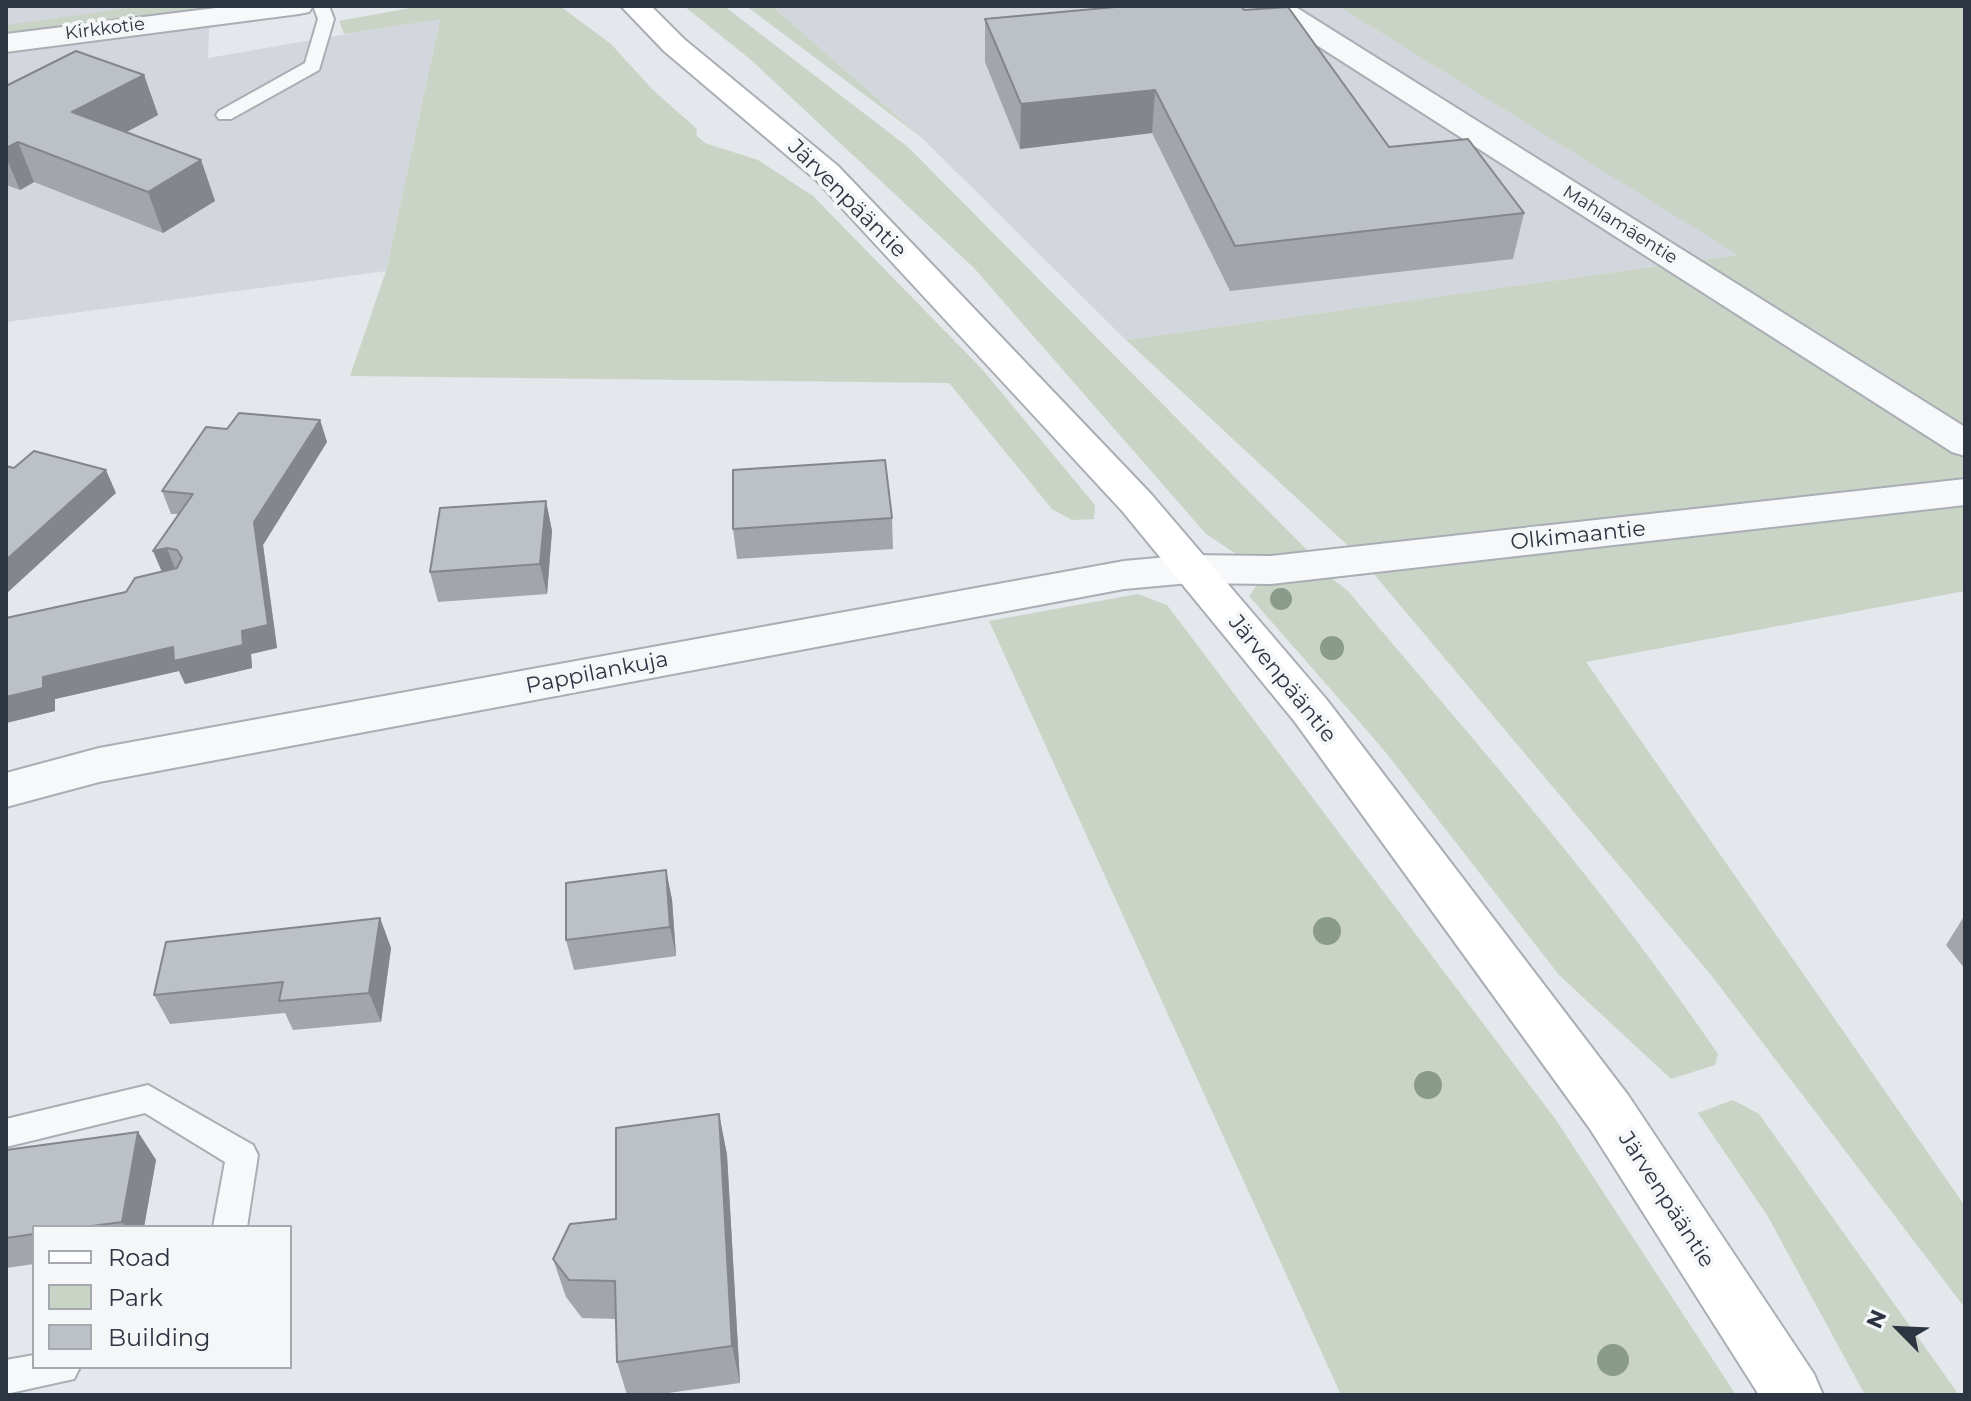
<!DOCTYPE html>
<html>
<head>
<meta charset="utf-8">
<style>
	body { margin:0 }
	#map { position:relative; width:1971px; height:1401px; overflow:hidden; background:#e4e7eb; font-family:Montserrat,sans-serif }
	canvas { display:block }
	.frame { position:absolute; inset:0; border:8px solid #2d3542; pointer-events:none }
	.legend { position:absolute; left:32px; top:1225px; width:260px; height:144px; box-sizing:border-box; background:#f4f6f8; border:2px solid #a4a9af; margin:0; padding:10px 14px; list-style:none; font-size:24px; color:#2d3542 }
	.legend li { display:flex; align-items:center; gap:16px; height:40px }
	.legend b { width:40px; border:2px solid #a4a9af }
	.north { position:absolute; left:1859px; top:1289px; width:80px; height:80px; -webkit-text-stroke:6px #f4f6f8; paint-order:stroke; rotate:294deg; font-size:22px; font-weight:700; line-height:32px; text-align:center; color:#2d3542 }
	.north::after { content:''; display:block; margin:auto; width:28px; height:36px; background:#2d3542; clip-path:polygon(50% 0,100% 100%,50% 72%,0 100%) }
</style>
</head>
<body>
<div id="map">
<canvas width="1971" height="1401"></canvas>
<div class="frame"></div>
<ul class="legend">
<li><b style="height:10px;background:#fff"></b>Road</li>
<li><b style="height:22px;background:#cad4c6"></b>Park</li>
<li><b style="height:22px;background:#bcc0c7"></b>Building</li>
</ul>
<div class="north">N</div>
</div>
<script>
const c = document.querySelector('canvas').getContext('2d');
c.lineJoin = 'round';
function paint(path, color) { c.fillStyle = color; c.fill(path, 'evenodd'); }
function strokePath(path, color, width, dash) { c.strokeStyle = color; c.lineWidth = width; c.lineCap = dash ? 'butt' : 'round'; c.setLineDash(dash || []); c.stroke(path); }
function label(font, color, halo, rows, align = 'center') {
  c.font = font + ' Montserrat,sans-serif'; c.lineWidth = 8; c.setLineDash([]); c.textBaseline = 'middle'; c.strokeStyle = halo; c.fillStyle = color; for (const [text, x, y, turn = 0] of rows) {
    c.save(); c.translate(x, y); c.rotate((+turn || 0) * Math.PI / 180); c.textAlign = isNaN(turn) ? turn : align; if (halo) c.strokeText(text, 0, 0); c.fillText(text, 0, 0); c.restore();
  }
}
paint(new Path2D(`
	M6,6h204l-2,52 232,-40 -54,253 -380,51z
	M772,6h566l401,249 -613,85 -205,-203z`), '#d3d6dc');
paint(new Path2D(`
	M144,6h78l-4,3 -212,25v-9z
	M421,6h139l51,38 41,45 45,40 -1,6 9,8 53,17 55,36 169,173 113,136 -1,14 -22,1 -20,-11 -103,-126 -599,-7 36,-105 54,-252 -96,15 -5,-13z
	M684,6h40l184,141 400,404 -4,8h-60l-38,-25 -232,-266 -223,-208z
	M746,6h26l149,131z
	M1338,6h627v585l-379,71 379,544v102l-254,-333 -354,-421 -231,-214 612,-85z
	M1330,577l17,13c127,151 260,300 371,464l-3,11 -44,14 -112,-104 -176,-226 -134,-153 8,-11z
	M1138,594l29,11 389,515 180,275h-395l-352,-774z
	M1733,1100l26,14 200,281h-94l-98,-180 -69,-102z`), '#cad4c6');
const lane = new Path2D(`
	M313,6h16l5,13 -15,51 -88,49h-12l-3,-4 3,-4 86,-48 13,-44z
	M148,1085l105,60 5,10 -11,72h-34l12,-65 -80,-49 -139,34v-28z
	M34,1355v12h46l-6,12 -68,15v-34z`);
const street = new Path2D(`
	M232,6h81l-4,6 -10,2 -293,38v-18z
	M1261,6h33l671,421v29l-13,-4 -687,-440z
	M1965,479v26l-694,79 -81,-1 -66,6 -1025,193 -93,25v-34l93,-25 1025,-187 66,-6 81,1z`);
const secondary = new Path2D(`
	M621,6h30l33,33 154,127 313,328 176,206 301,395 186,279 9,21h-64l-169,-266 -295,-407 -172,-210 -307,-332 -152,-129z`);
strokePath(lane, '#a9aeb5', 4);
strokePath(street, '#a9aeb5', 4);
strokePath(secondary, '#a9aeb5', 4);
paint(lane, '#f7f8f9');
paint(street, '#f7f8f9');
paint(secondary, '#fff');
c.fillStyle = '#8b9b8b';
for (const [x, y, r] of [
	[1281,599,11],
	[1332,648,12],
	[1327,931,14],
	[1428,1085,14],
	[1613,1360,16]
]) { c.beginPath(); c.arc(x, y, r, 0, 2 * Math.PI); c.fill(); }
paint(new Path2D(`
	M1244,10l145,137 135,66 -11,46 -283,32 -78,-158 -132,16 -35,-87v-43z
	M144,75l14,40 -32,17 75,28 14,41 -52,32 -129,-51 -14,8 -14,-5v-99z
	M320,420l7,22 -64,103 14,103 -26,6 1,14 -67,16 -6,-13 -124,28v12l-49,12 120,-131 36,-20 -9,-21 25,-37h-7l-9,-23 65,-62z
	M546,501l6,30 -5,63 -109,8 -8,-30z
	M892,518l1,31 -156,10 -4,-30z
	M666,870l6,30 4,56 -102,14 -8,-30z
	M1965,915v54l-19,-24z
	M380,918l11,30 -10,74 -88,8 -8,-17 -115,11 -16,-29z
	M719,1114l8,41 13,228 -86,12h-27l-10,-33 -1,-43 -34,-1 -16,-21 -13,-38 63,-40z
	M138,1132l18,28 -12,67h-110v37l-28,4v-118z`), '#a2a5ab');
paint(new Path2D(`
	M144,75l14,40 -70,38 -16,-41z
	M1155,90l-3,43 -132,16 1,-45z
	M18,142l16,40 -14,8 -14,-33v-9z
	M201,160l14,41 -52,32 -15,-41z
	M320,420l7,22 -64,103 14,103 -26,6 1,14 -67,16 -6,-13 -124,28v12l-49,12v-26l37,-20 199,-46 12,-109z
	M106,470l10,23 -110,101v-34z
	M546,501l6,30 -5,63 -7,-30z
	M167,548l9,23 -13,3 -10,-23z
	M666,870l6,30 4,56 -6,-29z
	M380,918l11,30 -10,74 -12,-29z
	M719,1114l8,41 13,228 -8,-37z
	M138,1132l18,28 -12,67h-19l-3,-5z`), '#84868b');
const building = new Path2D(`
	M1126,6h115l3,4 44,-3 101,140 79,-8 56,74 -289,33 -80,-156 -134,14 -36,-85z
	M76,51l68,24 -72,37 129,48 -53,32 -130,-50 -12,6v-62z
	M239,413l81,7 -66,102 14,103 -26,6 1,14 -69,16 -1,-14 -130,30v11l-37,9v-79l120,-26 9,-14 42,-10 5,-10 -5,-8 -10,-2 -14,3 40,-57 -31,-3 44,-64 21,2z
	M34,451l72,19 -100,90v-94l8,2z
	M885,460l7,58 -159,11v-59z
	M546,501l-6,63 -110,8 10,-64z
	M666,870l4,57 -104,13v-57z
	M380,918l-11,75 -90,8 4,-19 -129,13 12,-53z
	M719,1114l13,232 -115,16 -2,-81 -46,-1 -16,-21 17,-35 46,-5v-91z
	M138,1132l-16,90 -38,5h-50v7l-28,4v-88z`);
paint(building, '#bcc0c7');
strokePath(building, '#84868b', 2);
label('18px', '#2d3542', '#f4f6f8', [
	["Kirkkotie",105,29,-7],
	["Mahlamäentie",1620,225,32]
]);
label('22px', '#2d3542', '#f4f6f8', [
	["Järvenpääntie",847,199,45],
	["Olkimaantie",1578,536,-6],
	["Pappilankuja",597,673,-11],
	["Järvenpääntie",1282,679,51],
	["Järvenpääntie",1666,1200,57]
]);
</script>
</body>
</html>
